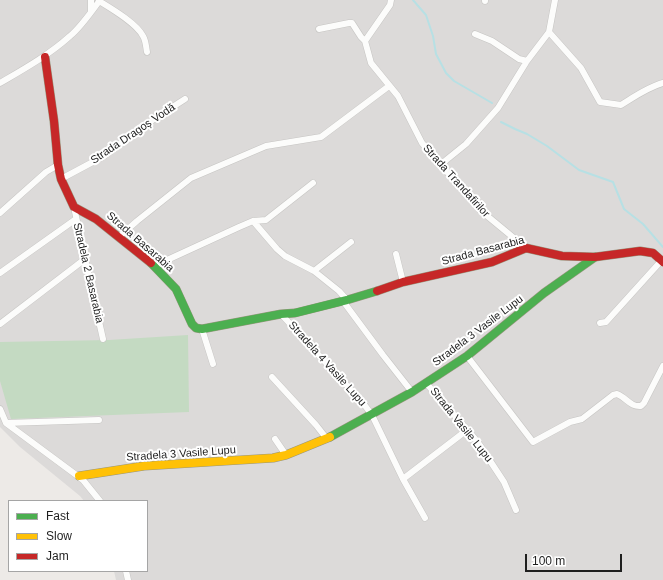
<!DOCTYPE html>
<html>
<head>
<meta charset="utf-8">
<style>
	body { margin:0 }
	#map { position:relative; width:663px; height:580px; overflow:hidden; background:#edeae7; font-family:Arial,sans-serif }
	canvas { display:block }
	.legend { position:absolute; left:8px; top:500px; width:140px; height:72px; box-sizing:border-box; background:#fff; border:1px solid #a5a5a5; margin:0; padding:5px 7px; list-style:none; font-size:12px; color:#1f1f1f }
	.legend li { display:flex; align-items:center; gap:8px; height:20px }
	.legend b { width:20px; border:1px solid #a5a5a5 }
	.scale { position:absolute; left:525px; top:554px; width:97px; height:18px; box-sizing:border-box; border:2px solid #1f1f1f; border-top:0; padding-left:5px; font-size:12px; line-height:14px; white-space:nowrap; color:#1f1f1f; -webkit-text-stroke:3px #fff; paint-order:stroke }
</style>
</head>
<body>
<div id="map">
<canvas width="663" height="580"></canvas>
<ul class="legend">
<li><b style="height:5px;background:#4caf50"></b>Fast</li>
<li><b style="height:5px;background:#ffc107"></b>Slow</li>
<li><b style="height:5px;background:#c62828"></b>Jam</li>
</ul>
<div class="scale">100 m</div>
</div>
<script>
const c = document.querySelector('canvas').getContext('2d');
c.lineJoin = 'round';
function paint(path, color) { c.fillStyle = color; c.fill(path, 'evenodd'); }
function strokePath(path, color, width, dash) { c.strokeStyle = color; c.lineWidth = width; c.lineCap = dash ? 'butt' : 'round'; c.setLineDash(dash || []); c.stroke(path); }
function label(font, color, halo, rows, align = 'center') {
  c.font = font + ' Arial,sans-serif'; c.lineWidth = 4; c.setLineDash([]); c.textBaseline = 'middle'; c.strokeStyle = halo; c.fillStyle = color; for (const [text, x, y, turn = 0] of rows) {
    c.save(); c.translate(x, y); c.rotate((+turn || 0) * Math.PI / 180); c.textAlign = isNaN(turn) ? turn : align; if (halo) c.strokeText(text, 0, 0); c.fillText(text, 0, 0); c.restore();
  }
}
paint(new Path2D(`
	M0,0h663v580h-547l-2,-9h33v-70h-63l-4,-5 -60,-49 -20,-20z`), '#dcdad9');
paint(new Path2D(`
	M188,335l1,77 -178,7 -11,-38v-39l109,-2z`), '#c4dac2');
strokePath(new Path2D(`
	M413,0l13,15 7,21 3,18 10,19 8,8 38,22
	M501,122l14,7 12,5 20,12 32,24 34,12 11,27 19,15 20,23`), '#b7e0e4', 2);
const street = new Path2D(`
	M91,0v11
	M391,0l-1,5 -25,36 6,22 27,33 24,47 58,67 46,38
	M99,1c13,8 37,22 44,35 3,5 3,11 4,16
	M485,1v-1
	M319,29l30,-6h3l9,14 4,4
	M549,32l32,36 19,34 21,3c13,-8 27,-18 42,-22
	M475,34l17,7 27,18 8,2
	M0,83c24,-14 49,-28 70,-47 10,-8 22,-25 30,-36
	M440,165l26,-21 32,-36 29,-47 22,-29 6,-32
	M61,179l43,-23 47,-35 34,-22
	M74,207l11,52 18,80
	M0,213l46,-41 12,-7
	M253,221l24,28 8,7 29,15 25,20 8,9
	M119,237l18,-16 54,-43 75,-32 55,-9 68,-51
	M396,254l7,28
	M154,266l85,-39 14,-6 13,-1 47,-37
	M314,271l37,-29
	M0,273l76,-54
	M343,301l40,54 29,37
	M281,314l82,89 9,12 31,64 22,39
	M600,323l6,-1 56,-62
	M0,324l85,-65
	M202,329l11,35
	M467,356l66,86 37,-20 12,-3 31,-24 4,-1c10,4 13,13 24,12l3,-3 19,-37
	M272,377l44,48 11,14
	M426,383l51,58 27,41 12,28
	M0,409l6,14 77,57 17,21
	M6,423l93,-3
	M275,439l11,16
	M403,479l64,-49
	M126,571l2,9`);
const fast = new Path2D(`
	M151,263l25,26 16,35 4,4 6,1 79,-15 14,-1 52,-13 30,-9
	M330,437l82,-45 55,-36 77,-63 51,-36`);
const slow = new Path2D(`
	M79,476l65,-10 129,-8 13,-3 44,-18`);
const jam = new Path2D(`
	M45,57l9,64 4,44 3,14 13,28 22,12 55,44
	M377,291l26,-9 89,-20 34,-14 36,8 33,1 45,-6 13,2 10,9`);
strokePath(street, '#c6c5c3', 7);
strokePath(fast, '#98967e', 9);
strokePath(slow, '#98967e', 9);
strokePath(jam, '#98967e', 9);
strokePath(street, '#fcfcfb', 6);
strokePath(fast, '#4caf50', 8);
strokePath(slow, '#ffc107', 8);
strokePath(jam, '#c62828', 8);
label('11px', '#1f1f1f', '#fff', [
	["Strada Dragoș Vodă",133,134,-34],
	["Strada Trandafirilor",456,181,48],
	["Strada Basarabia",140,242,41],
	["Strada Basarabia",483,251,-15],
	["Stradela 2 Basarabia",88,273,77],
	["Stradela 3 Vasile Lupu",478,331,-37],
	["Stradela 4 Vasile Lupu",327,364,48],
	["Strada Vasile Lupu",461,425,51],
	["Stradela 3 Vasile Lupu",181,454,-4]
]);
</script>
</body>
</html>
